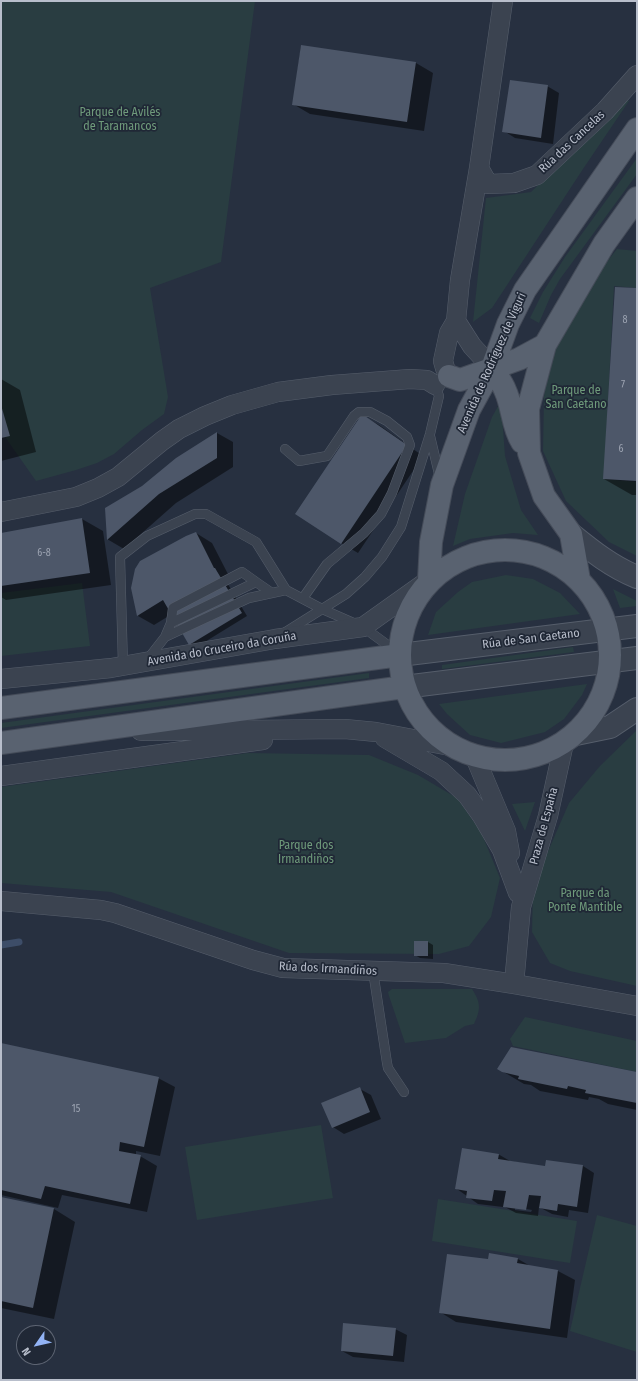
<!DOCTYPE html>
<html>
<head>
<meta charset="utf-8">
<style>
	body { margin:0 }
	#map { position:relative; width:638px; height:1381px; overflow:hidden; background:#273040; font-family:"Fira Sans Condensed",sans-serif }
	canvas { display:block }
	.frame { position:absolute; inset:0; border:2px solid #b8becb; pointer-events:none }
	.north { position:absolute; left:16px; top:1325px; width:40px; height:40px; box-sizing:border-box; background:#202836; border:1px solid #5d6472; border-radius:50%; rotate:236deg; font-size:11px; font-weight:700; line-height:16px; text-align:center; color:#b8becb }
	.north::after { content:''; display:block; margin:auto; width:14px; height:18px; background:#92b3f5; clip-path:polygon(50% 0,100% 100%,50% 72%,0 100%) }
</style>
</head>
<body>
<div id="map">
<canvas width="638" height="1381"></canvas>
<div class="frame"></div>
<div class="north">N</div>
</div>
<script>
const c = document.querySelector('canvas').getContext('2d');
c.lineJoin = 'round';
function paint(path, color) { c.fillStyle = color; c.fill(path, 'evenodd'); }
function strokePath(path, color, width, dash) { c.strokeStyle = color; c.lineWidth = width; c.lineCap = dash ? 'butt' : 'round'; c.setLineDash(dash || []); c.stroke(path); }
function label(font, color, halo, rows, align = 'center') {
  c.font = font + ' "Fira Sans Condensed",sans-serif'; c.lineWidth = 3.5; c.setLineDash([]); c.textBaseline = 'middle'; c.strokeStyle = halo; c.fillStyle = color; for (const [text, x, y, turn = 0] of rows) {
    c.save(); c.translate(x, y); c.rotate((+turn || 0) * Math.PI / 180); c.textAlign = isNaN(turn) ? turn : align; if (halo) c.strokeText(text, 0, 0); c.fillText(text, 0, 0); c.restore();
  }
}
paint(new Path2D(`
	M1,1h254l-34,261 -71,26 18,109 -4,17 -22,16 -28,24 -17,9 -21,7 -40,11 -33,-47 -2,-6z
	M625,99l4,2 -46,68 -91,139 -19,14 13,-124 45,-6z
	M637,158v16l-77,105 -9,16 -12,28 -9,-5 13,-26 22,-35z
	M617,249l20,2v37l-23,-2 -10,193 33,3v74l-28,-14 -43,-41 -23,-50 1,-55 7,-40 35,-68z
	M501,401l4,55 16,54 17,25 -25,-2 -43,6 -17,7 12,-52 27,-77z
	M506,575l27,4 27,14 20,21 -152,21 8,-23 22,-20 14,-10z
	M82,583l8,63 -89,10v-63z
	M613,589l24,12v5l-17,2z
	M573,647l1,5 -132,17v-4z
	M369,673v5l-368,50v-5z
	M587,684l-5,11 -18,24 -19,13 -44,11 -31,-8 -23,-21 -8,-10z
	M637,730v256l-67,-15 -20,-8 -18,-31 1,-46 36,-83 31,-37z
	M248,753l121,2 49,20 39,23 24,34 19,46 -9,39 -22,29 -30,8 -150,-1 -178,-61 -110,-9v-96z
	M535,802l-10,29 -13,-27z
	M392,989h80c9,14 9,20 2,35l-9,2 -19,12 -41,5 -16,-47 -1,-4z
	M525,1017l112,24v31l-124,-26 -3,-7z
	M321,1125l12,73 -136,22 -12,-73z
	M438,1199l139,22 -7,42 -138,-22z
	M597,1215l40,11v126l-67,-21z`), '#293d41');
paint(new Path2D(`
	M301,46l115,17 17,10 -9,58 -114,-17 -17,-10z
	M547,86l12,7 -6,51 -38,-6 -11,-7z
	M637,289v206h-5l-28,-16z
	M1,379l19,11 16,62 -35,9z
	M363,416l16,9 44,31 -65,97 -17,-10z
	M217,433l16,9v25l-57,36 -52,46 -17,-10 35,-52z
	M82,519l21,12 8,54 -105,15 -5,-3v-63z
	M196,533l16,10 18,35 -4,3 21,35 -52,32 -5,-4 -18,-30 -18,11 -16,-9z
	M428,942l5,3v14l-13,-1 -5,-3z
	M1,1044l157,34 17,9 -15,69 -24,-5v4l4,1 17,10 -10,46 -85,-17 -4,13 -57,-13z
	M502,1071l135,2v37l-29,-6 -9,-5 -10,-2 -1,3 -48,-9 -9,-6 -7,-1z
	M360,1089l11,6 10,24 -37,15 -11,-7z
	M498,1154l12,7 36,6 37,-1 11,7 -6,40 -19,-3 -1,7 -16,-3 -13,-7 -1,9 -22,-3 -13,-7v1l-25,-3 -21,-15zM515,1207l17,3 -1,2 -16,-2z
	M1,1198l53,11 21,13 -21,97 -53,-11z
	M518,1259l14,8 26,4 17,9 -8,58 -111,-16 -16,-10 49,-51z
	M395,1329l12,6 -3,27 -51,-5 -11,-6z`), '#0007');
strokePath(new Path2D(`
	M1,945l18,-3`), '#3d4d68', 7);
paint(new Path2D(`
	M301,45l115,17 -9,60 -115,-17z
	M510,80l38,5 -7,53 -39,-6z
	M615,287l22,1v193l-34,-2z
	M1,405l9,31 -9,2z
	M362,414l45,31 -66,99 -46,-30z
	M217,432v26l-58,36 -52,46 -2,-32 37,-22 34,-28z
	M82,518l8,55 -89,13v-53z
	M196,532l18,36h1l27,45 -53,32 -26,-45 -26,16 -6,-28 4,-19 5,-8 46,-25z
	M414,941h14v15h-14z
	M1,1043l158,34 -15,70 -24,-5 -1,9 22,4 -11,49 -85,-18 -4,13 -40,-9z
	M511,1047l126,25v31l-52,-10 1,-3 -18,-4 -1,3 -49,-10 1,-3 -17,-4 -5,-3z
	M360,1087l10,25 -38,16 -11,-25z
	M462,1148l37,6 -1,5 47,7 1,-6 37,5 -6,42 -19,-3 -1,7 -18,-3 2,-12 -12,-1 -3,15 -23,-3 3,-16 -12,-1 -2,11 -26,-3 1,-7 -12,-2z
	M1,1197l53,11 -21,100 -32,-7z
	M489,1253l29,5 -1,5 41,7 -8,59 -111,-16 8,-59 41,5z
	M343,1323l53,5 -3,28 -52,-5z`), '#4d5769');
const service = new Path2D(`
	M430,436l10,42
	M285,449l14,12 28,-5 27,-40 5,-4h11l17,9 20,16 3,8 -18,48 -11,21 -17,19 -37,31 -24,34
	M171,623l2,-15 69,-36 14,10
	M284,633l62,-39 19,-17 17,-20 19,-30 29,-93 9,-38 -4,-11
	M165,637l84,-39 37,-8 36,19 41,18 34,25
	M147,660l18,-23 6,-14 85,-41 16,11
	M123,666l-3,-109 27,-21 48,-22h11l50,28 30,48
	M373,971l14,92 1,5 16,24`);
const minor = new Path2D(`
	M479,168l9,16 26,-1 23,-8 68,-64 32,-36
	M456,321l16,25 20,22
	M449,376l-4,-8 -2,-7 6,-28 7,-12 4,-41 19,-112 24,-167
	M1,512l75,-15 22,-9 20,-11 44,-36 17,-12 26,-13 27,-11 46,-13 54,-7 78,-6 17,1 8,5
	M1,679l110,-11 164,-29 88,-12 66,-47
	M141,731l204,-2 31,3 74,14
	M385,738l56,33 26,24 15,21 20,34 16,43
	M475,757l31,74 4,22
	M1,776l262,-36
	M1,901l100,9 14,3 138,47 30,8 161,5 70,11 123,22
	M514,984l7,-77 27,-91 16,-73`);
const tertiary = new Path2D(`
	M571,534c21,17 41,33 66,43
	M400,655l237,-29
	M404,687l233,-29
	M576,734l34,-7 27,-18`);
const primary = new Path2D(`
	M492,368c4,7 10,14 13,22 8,17 7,36 17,52
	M449,376l11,4 59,-21 26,-14
	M400 655a105 105 0 1 1 210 0a105 105 0 1 1-210 0Z
	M429,580l2,-38 11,-57 27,-75 23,-42 16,-44 17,-34 112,-161
	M579,580l-8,-46 -27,-38 -15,-43 -1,-44 17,-64 59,-101 33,-46
	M1,708l399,-53
	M1,743l403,-56`);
strokePath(service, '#565e6b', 10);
strokePath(minor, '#565e6b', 20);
strokePath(tertiary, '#565e6b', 24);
strokePath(primary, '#454c59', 24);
strokePath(service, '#3b4350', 9);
strokePath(minor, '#3b4350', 19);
strokePath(tertiary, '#3b4350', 22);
strokePath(primary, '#596270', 22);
label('10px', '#9da4b2', null, [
	["8",625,320],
	["7",623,385],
	["6",621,449],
	["6-8",44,553],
	["15",76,1109]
]);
label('12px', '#6f9b7b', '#202836', [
	["Parque de Avilés",120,113],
	["de Taramancos",120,127],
	["Parque de",576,391],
	["San Caetano",576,405],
	["Parque dos",306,846],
	["Irmandiños",306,860],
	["Parque da",585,894],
	["Ponte Mantible",585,908]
]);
label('12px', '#b8becb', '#202836', [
	["Rúa das Cancelas",572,142,-43],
	["Avenida de Rodríguez de Viguri",492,363,-66],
	["Rúa de San Caetano",531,639,-7],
	["Avenida do Cruceiro da Coruña",222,649,-10],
	["Praza de España",544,826,-75],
	["Rúa dos Irmandiños",328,969,3]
]);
</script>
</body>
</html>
